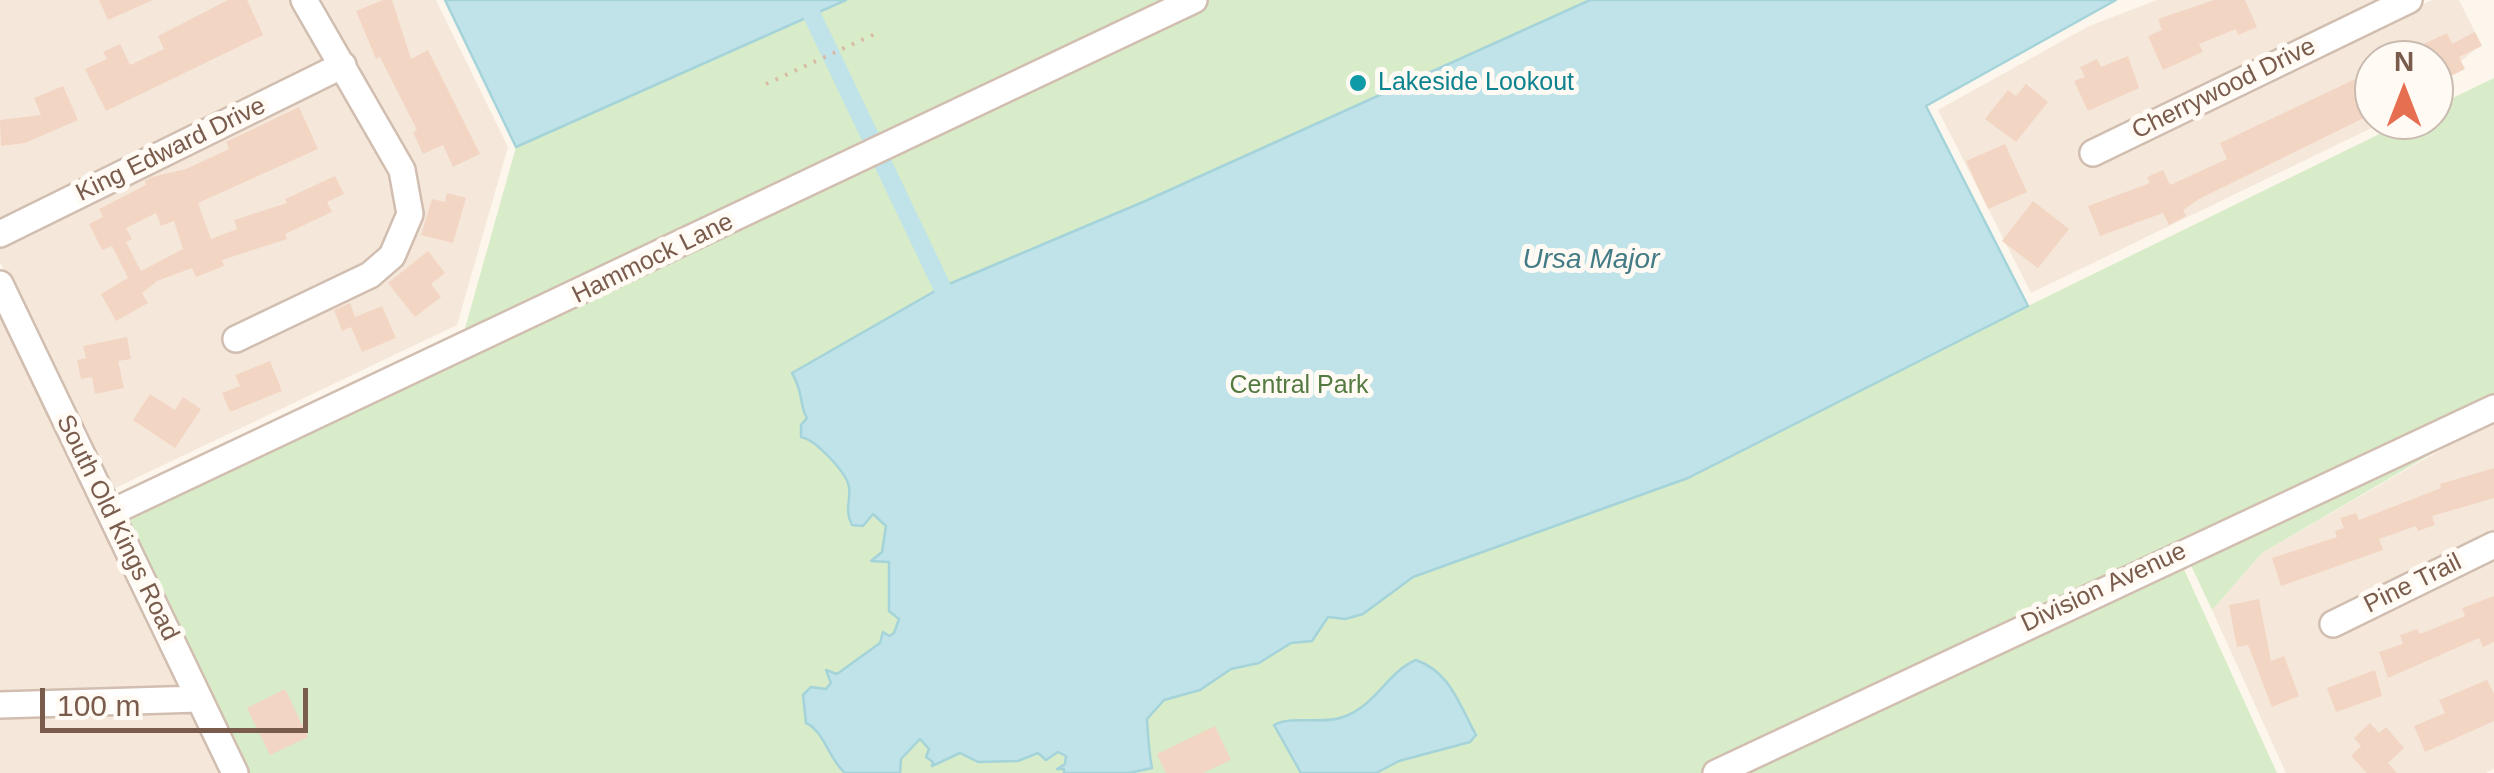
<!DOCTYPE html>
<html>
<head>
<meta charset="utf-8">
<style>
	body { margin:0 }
	#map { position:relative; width:2494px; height:773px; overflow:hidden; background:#fdf6ec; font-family:Helvetica,sans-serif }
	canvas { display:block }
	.north { position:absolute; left:2354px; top:40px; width:100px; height:100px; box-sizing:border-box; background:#fffaf3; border:2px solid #cabbb1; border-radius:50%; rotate:0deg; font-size:28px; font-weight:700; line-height:40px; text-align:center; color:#7a5c4d }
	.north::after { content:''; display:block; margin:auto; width:35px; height:45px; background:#e76f51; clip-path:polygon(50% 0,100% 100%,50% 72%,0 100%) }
	.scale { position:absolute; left:40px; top:688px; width:268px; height:45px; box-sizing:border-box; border:5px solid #7a5c4d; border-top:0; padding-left:12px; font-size:30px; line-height:35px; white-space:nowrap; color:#7a5c4d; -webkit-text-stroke:8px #fffaf3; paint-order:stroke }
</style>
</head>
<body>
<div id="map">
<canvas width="2494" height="773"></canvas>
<div class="north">N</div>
<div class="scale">100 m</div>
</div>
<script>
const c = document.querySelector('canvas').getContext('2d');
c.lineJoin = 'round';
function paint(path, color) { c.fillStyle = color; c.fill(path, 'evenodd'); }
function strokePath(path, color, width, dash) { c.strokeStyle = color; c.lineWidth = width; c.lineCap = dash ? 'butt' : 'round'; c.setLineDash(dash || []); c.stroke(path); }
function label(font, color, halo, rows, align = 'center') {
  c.font = font + ' Helvetica,sans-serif'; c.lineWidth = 10; c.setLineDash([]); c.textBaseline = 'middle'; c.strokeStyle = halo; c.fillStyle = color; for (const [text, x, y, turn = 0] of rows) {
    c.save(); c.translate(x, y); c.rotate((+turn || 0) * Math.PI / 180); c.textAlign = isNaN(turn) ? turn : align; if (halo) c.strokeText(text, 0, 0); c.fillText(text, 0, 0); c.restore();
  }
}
paint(new Path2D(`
	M0,0h293l36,61 -329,162z
	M315,0h121l72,147 -51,178 -348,166 -109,-229v-17l339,-167 55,96 6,39 -15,37 -19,16 -141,67 6,19 143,-67 44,-66z
	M2157,0h229l-304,147 6,19 344,-166h27l22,44 -47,41v-25h-60v60h14l-357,173 -93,-183 151,-84z
	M0,305l184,384 -184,6z
	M2494,419v115l-173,85 8,18 165,-81v213l-8,4h-200l-74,-163 50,-57z
	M194,709l31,64h-225v-57z`), '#f5e8da');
paint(new Path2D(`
	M445,0h1671l-190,106 102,200 380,-186h26v-13l60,-29v331l-317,145 100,219h-2042l-130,-270 359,-171 52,-185z
	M2479,426l-217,127 -50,57 -24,-51z`), '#d8ecc9');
const water = new Path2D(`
	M445,0h401l-330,147z
	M1590,0h526l-190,106 102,200 -340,172 -275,99 -50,37 -18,5 -17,-2 -16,24 -21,2 -32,20 -28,6 -31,21 -36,10 -17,19c1,17 2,34 5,49l-23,5h-65v-4h-7l8,-5 1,-8 -8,-4 -12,8 -8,-7 -20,8 -40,1 -18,-9 -28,13 1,-4 -7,-5 3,-8 -9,-10 -19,20 -1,14h-55c-17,-15 -20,-41 -39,-50l-3,-28 8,-8 15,2 5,-6 -5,-13 11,4 43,-31 3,-11 6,4 5,-3 5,-14 -10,-8v-49l-18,-1 11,-9 4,-26 -13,-12 -10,12 -11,-1c-8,-16 -1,-23 -3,-38 -2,-14 -34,-48 -48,-50v-12l6,-7c-8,-13 -3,-25 -15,-45l150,-86 201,-85z
	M1416,660c34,12 43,44 60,75l-6,7 -71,19 -23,12h-75l-27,-48c19,-10 48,0 69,-8 33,-11 44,-45 73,-57z`);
paint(water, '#bfe3e8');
strokePath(water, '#a5d3da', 2.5);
strokePath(new Path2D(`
	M812,15l130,272`), '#bfe3e8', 18);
paint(new Path2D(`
	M99,0h54l-45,20z
	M228,0h19l16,35 -157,76 -21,-42 22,-10 -4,-7 17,-8 10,21 34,-16 -6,-13z
	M383,0h9l19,59 17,-9 52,104 -27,13 -10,-22 -20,9 -10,-22 4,-2 -37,-73 -4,2 -20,-48z
	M2214,0h31l12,27 -19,8 -2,-6 -37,15 4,8 -40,18 -15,-34 14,-6 -4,-11z
	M2475,32l7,14 -23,11 6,12 -18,9 -9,-18h-48l57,-27 5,11z
	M2128,56l11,32 -51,23 -14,-30 11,-4 -5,-10 17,-8 4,8z
	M2366,74l8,18v21l-175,86 -16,11 3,6 -17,9 -6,-12 -63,23 -12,-30 62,-23 -3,-6 16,-7 7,15 57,-26 -7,-16z
	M2026,84l22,18 -32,40 -31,-23 23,-29 8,6z
	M63,86l15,34 -53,23 -24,3 -1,-26 41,-5 -7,-17z
	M299,107l19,42 -120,54 13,36 26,-10 -3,-9 53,-17 -2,-4 50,-23 9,18 -17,8 5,10 -47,22 2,5 -65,21 2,6 -28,11 -4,-9 -35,13 -15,12 6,10 -32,18 -15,-27 27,-16 -16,-32 -10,4 -13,-26 14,-7 -4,-8 47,-24 -1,-4 7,-4 34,-8 43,-20 -3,-7zM156,213l5,13 13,-5 9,28 -42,22 -15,-29 6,-3 -6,-11z
	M2005,144l22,48 -39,17 -22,-48z
	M447,193l19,5 -13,45 -32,-8 11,-36 13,3z
	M2033,201l36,28 -31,39 -36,-27z
	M428,251l17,22 -14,11 10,13 -26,20 -27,-34z
	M350,303l5,14 27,-11 14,32 -34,14 -11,-25 -9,4 -8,-21z
	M127,337l4,22 -13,2 6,27 -29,6 -3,-17 -11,2 -4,-19 9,-2 -3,-12z
	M270,361l12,30 -52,21 -8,-19 18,-7 -5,-11z
	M150,394l25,16 8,-13 18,12 -26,39 -42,-28z
	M2494,468v30l-62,18 3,9 -17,6 -2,-5 -37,13 4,11 -102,36 -9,-28 65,-21 -2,-6 9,-3 -4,-10 16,-5 3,7 82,-32 -1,-4z
	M2494,596v46l-11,5 -4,-9 -91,40 -9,-26 24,-8 -3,-9 17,-6 3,5 45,-18 -3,-8z
	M2259,599l12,62 13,-5 15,40 -27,11 -24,-62 -11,2 -8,-42z
	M2375,670l7,26 -46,16 -9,-24z
	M2487,680l7,14v27l-69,31 -11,-26 31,-13 -6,-13z
	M285,689l23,48 -38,18 -23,-47z
	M2370,723l9,10 7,-6 18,21 -16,15 9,10h-30l-16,-17 10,-10 -7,-8z
	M1215,726l16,34 -28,13h-37l-9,-19z`), '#f3d5c3');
const minor = new Path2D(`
	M2093,153l316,-153
	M0,234l343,-169
	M0,284l235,489
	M236,339l134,-64 22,-19 18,-42 -8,-44 -98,-170
	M110,513l1084,-513
	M2333,624l161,-79
	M0,705l199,-6
	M1716,773l778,-365`);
strokePath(minor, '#d1beb0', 30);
strokePath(new Path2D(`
	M766,84l111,-51`), '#d9b8a5', 4, [2.5, 8]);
strokePath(minor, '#fff', 25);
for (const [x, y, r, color] of [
	[1358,83,10,"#0f9aa8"]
]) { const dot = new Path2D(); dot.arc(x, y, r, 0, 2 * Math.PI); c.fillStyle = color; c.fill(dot); strokePath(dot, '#fffaf3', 4); }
label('25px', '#0d838f', '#fffaf3', [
	["Lakeside Lookout",1378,83]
], 'left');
label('25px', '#7a5c4d', '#fffaf3', [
	["Cherrywood Drive",2224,89,-26],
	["King Edward Drive",171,150,-26],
	["Hammock Lane",653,259,-26],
	["South Old Kings Road",117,528,64],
	["Pine Trail",2413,584,-26],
	["Division Avenue",2104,588,-25]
]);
label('25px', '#537a41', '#fffaf3', [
	["Central Park",1299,386]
]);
label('italic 28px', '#437c86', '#fffaf3', [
	["Ursa Major",1591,260]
]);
</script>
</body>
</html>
